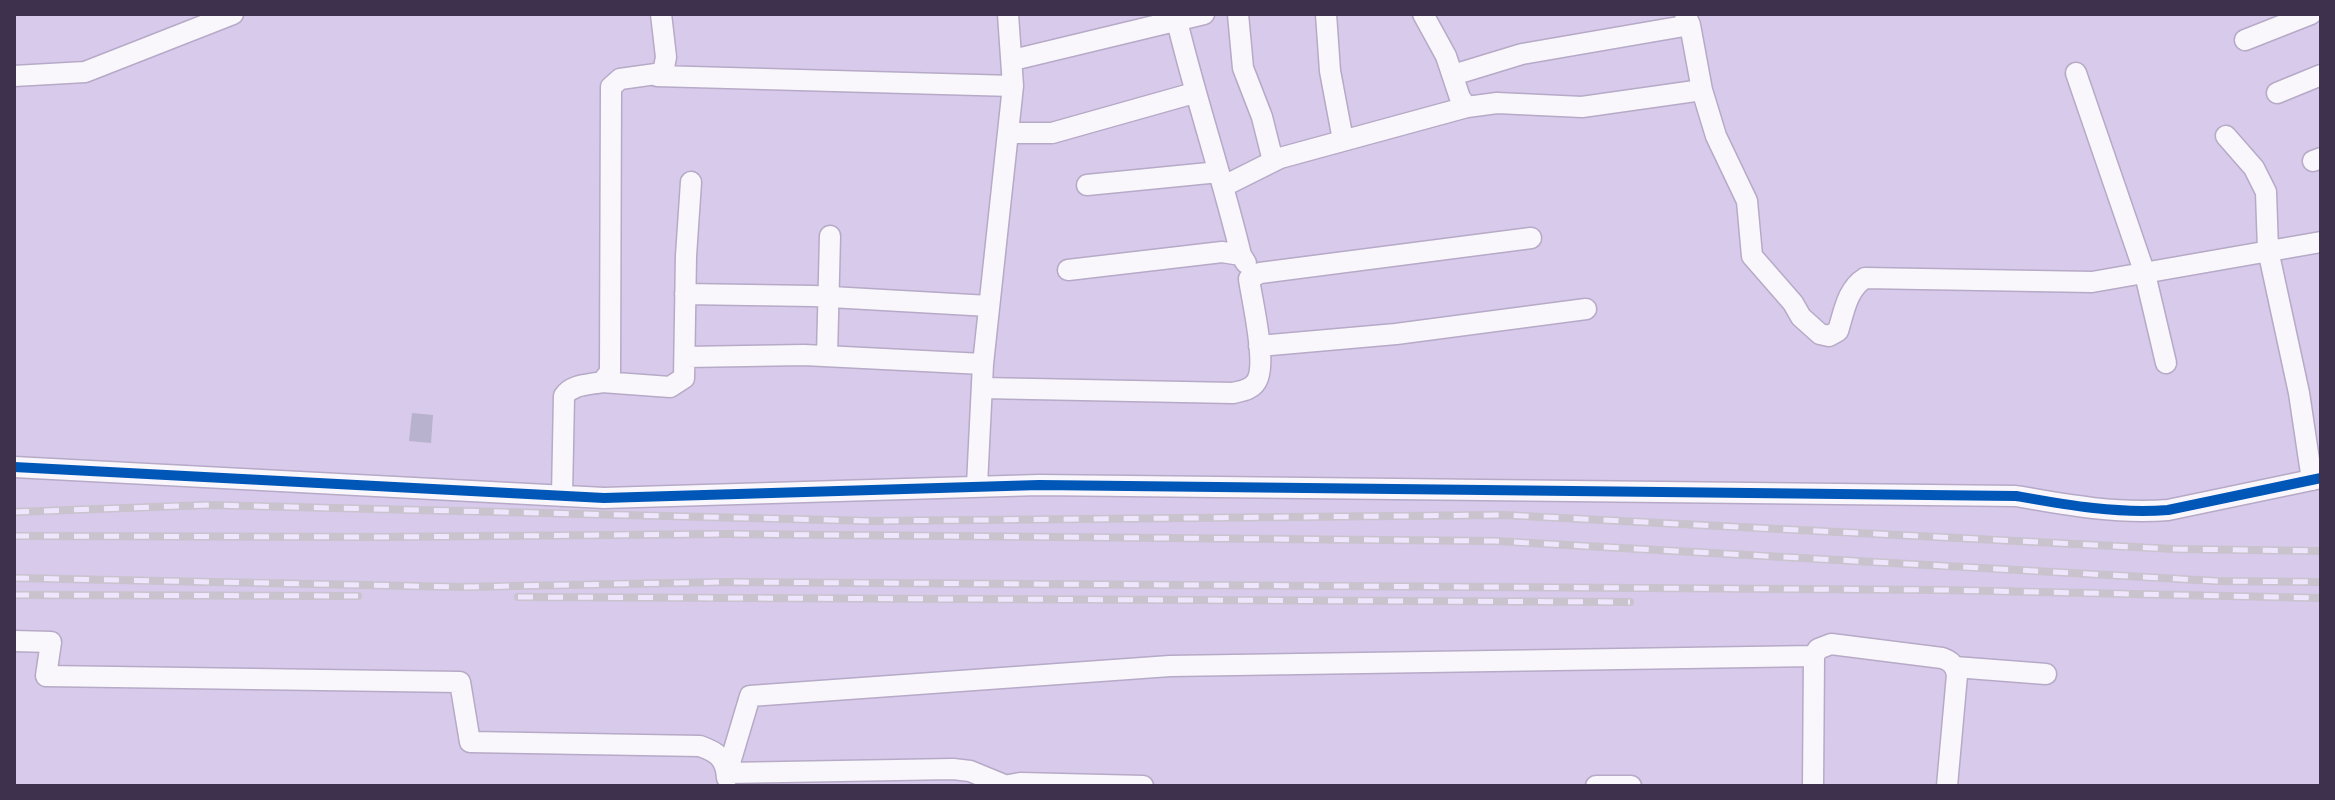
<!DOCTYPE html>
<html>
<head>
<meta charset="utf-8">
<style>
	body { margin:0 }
	#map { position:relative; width:2335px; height:800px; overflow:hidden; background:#d8caeb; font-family:Helvetica,sans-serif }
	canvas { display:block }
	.frame { position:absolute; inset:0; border:16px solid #3e314e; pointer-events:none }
</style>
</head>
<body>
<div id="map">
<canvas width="2335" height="800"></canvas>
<div class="frame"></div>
</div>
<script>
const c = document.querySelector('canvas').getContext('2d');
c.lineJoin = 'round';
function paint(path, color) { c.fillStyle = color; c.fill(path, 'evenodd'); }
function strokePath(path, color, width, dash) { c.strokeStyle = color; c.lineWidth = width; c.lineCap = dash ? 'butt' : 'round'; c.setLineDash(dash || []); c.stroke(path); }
paint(new Path2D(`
	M412,413l21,2 -2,28 -22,-2z`), '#b8b2ce');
const minor = new Path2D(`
	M1238,14l5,54 19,49 11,44
	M1326,14l4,57 13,69
	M1423,14l23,42 14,42 7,9 30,-4 85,4 120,-17
	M1685,14l5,11 12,65 14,46 31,65 5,55 41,47 8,14 19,17 9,2 9,-5c6,-19 9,-42 27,-53l227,4 229,-40
	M1177,21c19,79 45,155 64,234
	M2245,40l66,-26
	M1013,60l191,-46
	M2076,73l69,201 21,89
	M1453,75l69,-21 168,-29
	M14,76l71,-4 148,-58
	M657,76l356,10
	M2277,93l44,-18
	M1010,133h42l142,-40
	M2226,136l28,32 12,24 2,58 31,143 13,87
	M2313,161l8,-3
	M1087,185l132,-13
	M1224,186l56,-28 187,-51
	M1068,270l154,-18 19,3 5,8
	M685,294l128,2 176,10
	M1259,346l137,-12 190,-25
	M827,356l3,-120
	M686,357l118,-2 179,9
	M602,382l68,5 14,-9 2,-122 5,-74
	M982,388l251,5c8,-2 18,-3 23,-11 12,-17 -4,-81 -7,-103l11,-6 271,-35
	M14,467l590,31 435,-13 977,11c51,9 100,18 152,14l153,-32
	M977,485l6,-121 30,-278 -5,-72
	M562,496l2,-100c8,-12 25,-11 38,-14l8,-10 1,-285 9,-8 43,-6 3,-16 -5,-43
	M14,641l37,1 -5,34 414,6 10,60 230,4c17,6 26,12 27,32
	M1955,667l91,7
	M1004,785l-34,-14 -17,-2 -226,4 23,-77 420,-30 644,-10
	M1004,786l16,-3 123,3
	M1596,786h35
	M1813,786l1,-130 4,-7 13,-5 111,14c9,3 13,7 15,17l-10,111`);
strokePath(minor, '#b6aac7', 23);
strokePath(minor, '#f9f7fc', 20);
const rail = new Path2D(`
	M14,512l195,-7 664,16 630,-6 671,34 147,2
	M14,536l370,1 340,-3 771,7 721,40 105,1
	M14,578l448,9 263,-5 1218,8 378,8
	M14,595l344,1
	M518,597l1112,5`);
strokePath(rail, '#c8c3cd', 8);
strokePath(rail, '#efe6fd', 5, [15]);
strokePath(new Path2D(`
	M14,467l590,31 435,-13 977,11c51,9 100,18 152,14l153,-32`), '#0057b8', 10);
</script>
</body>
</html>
